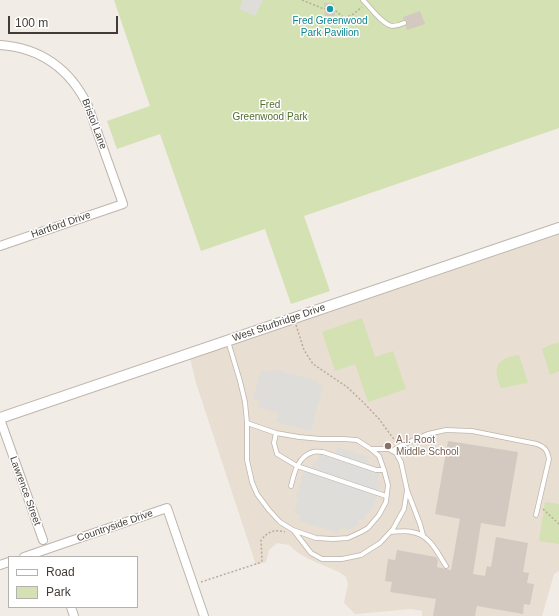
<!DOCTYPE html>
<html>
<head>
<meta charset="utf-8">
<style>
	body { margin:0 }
	#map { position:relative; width:559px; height:616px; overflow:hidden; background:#f1ece6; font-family:Helvetica,sans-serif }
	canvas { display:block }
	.legend { position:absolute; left:8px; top:556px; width:130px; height:52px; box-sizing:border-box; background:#fff; border:1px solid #b4b1af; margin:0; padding:5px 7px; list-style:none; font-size:12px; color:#433c36 }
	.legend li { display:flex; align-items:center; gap:8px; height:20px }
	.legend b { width:20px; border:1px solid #b4b1af }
	.scale { position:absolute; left:8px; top:16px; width:110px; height:18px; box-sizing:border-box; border:2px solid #433c36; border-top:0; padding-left:5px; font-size:12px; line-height:14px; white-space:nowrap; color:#433c36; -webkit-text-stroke:3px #fff; paint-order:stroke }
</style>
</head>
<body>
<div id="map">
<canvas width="559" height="616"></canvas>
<ul class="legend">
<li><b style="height:5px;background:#fff"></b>Road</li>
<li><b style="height:11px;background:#d3e1b3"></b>Park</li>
</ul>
<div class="scale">100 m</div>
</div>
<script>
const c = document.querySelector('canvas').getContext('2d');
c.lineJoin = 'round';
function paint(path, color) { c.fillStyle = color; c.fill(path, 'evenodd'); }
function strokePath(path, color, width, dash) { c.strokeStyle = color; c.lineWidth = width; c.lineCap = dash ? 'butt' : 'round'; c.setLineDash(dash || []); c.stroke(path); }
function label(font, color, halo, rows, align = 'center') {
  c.font = font + ' Helvetica,sans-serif'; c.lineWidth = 3; c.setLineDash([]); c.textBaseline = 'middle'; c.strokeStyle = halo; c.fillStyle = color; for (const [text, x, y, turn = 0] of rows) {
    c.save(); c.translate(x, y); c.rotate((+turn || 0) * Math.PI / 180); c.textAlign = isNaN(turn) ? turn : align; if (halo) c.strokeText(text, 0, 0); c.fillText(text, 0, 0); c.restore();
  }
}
paint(new Path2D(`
	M559,232v339l-5,3 -12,42h-120v-5l-10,-2 -57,5 -11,-11 4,-19 -2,-7 -7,-5 -30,-13 -12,-7 -8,-7 -12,-2 -8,7 -3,12 -10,3 -60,-182 -6,-25 99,-33z`), '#e8ded1');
paint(new Path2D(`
	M114,0h445v128l-255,88 26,75 -39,13 -26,-75 -64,22 -41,-117 -43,15 -10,-28 43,-15z
	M362,318l13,39 18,-6 13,38 -38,13 -13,-38 -20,7 -13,-39z
	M559,343v28l-9,4 -8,-26 10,-5z
	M519,355l9,28 -27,5c-9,-21 -4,-30 18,-33z
	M545,502l14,2v40l-20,-3z`), '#d3e1b3');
paint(new Path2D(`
	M243,0h20l-8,16 -16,-7z
	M261,370l9,2 8,-2 40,11v3l5,1 -12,46 -35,-9 2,-9 -20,-6 2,-6 -7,-2z
	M337,447l32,10 -2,6 8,3 4,9 -2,6 4,1 -8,26 -7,7 -2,5 -5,-1 -1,6 -9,5 -9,-3 -2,6 -39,-12 2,-6 -7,-2 5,-15 -3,-1 10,-31 6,1 2,-6 3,1 5,-12 13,4z`), '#dfddda');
paint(new Path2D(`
	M324,3h10l1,13h-10z
	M420,11l5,13 -18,6 -1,-4 1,-4 -1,-2h-2l-1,-3z
	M448,441l70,11 -13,75 -24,-4 -8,51 12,2 2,-10 4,1 5,-30 32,6 -5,29 6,1 -2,10 7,1 -4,21 -6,-1 -1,10 -46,-8 -2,10h-42l3,-17 -46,-7 2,-10 -7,-1 3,-22 7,1 2,-10 39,7 2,3 -1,7 9,2 5,1 9,-51 -25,-5z`), '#d4c9c0');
const service = new Path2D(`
	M363,0c7,7 19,24 29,26 4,0 8,-1 12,-3
	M228,341l12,40 5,21 2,21v37l5,22 5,12 12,16 11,12 13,8 23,8 17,1 15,-1 13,-6 7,-4 11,-13 7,-13 2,-17 -4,-15 -5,-14 -8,-7 -14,-9 -14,-1h-22l-22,-2 -23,-4 -29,-10
	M276,433l-2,10 3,11 20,12 89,30
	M392,451l8,-5 28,-12 18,-4 26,1 65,13c9,4 10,6 12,15l-13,56
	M291,486c3,-13 7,-30 22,-34 3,-1 7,0 10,0l53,18h8
	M407,490l13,34 3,11
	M294,531l17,22 11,6h20l19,-4 19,-12 13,-14 11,-20 3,-19 -6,-28 -5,-9 -7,-4h-18
	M390,532c7,0 15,-2 22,0 18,3 25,20 34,34`);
const minor = new Path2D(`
	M0,45c42,3 70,24 88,61l35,98 -123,42
	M0,419l43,121
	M24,557l143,-49 37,108
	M0,565l9,-3
	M71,607l3,9`);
const tertiary = new Path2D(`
	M0,418l559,-190`);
strokePath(service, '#beb5ad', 5.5);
strokePath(minor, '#beb5ad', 10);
strokePath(tertiary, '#beb5ad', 12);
strokePath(new Path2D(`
	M302,0l22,9 6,-1 5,2 9,8 8,-3 10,-8
	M296,325l8,25 9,14 34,23 16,15 16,17 14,19 4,4
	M543,509l16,15
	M201,582l58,-19 3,-2 -1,-21c8,-9 13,-11 24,-8`), '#bbac9d', 1.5, [2, 2]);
strokePath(service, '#fff', 4);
strokePath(minor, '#fff', 8);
strokePath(tertiary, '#fff', 10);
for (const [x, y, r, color] of [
	[330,9,4,"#0f9aa8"],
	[388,446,4,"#8d6e63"]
]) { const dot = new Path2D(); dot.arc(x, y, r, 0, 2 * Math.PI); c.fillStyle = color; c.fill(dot); strokePath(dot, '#fff', 1.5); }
label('10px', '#0d838f', '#fff', [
	["Fred Greenwood",330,21],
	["Park Pavilion",330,33]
]);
label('10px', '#516d30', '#fff', [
	["Fred",270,105],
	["Greenwood Park",270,117]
]);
label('10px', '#433c36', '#fff', [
	["Bristol Lane",94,124,69],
	["Hartford Drive",61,225,-19],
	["West Sturbridge Drive",279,323,-19],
	["Lawrence Street",25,491,70],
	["Countryside Drive",115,526,-19]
]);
label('10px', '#785e54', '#fff', [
	["A.I. Root",396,440],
	["Middle School",396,452]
], 'left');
</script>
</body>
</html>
